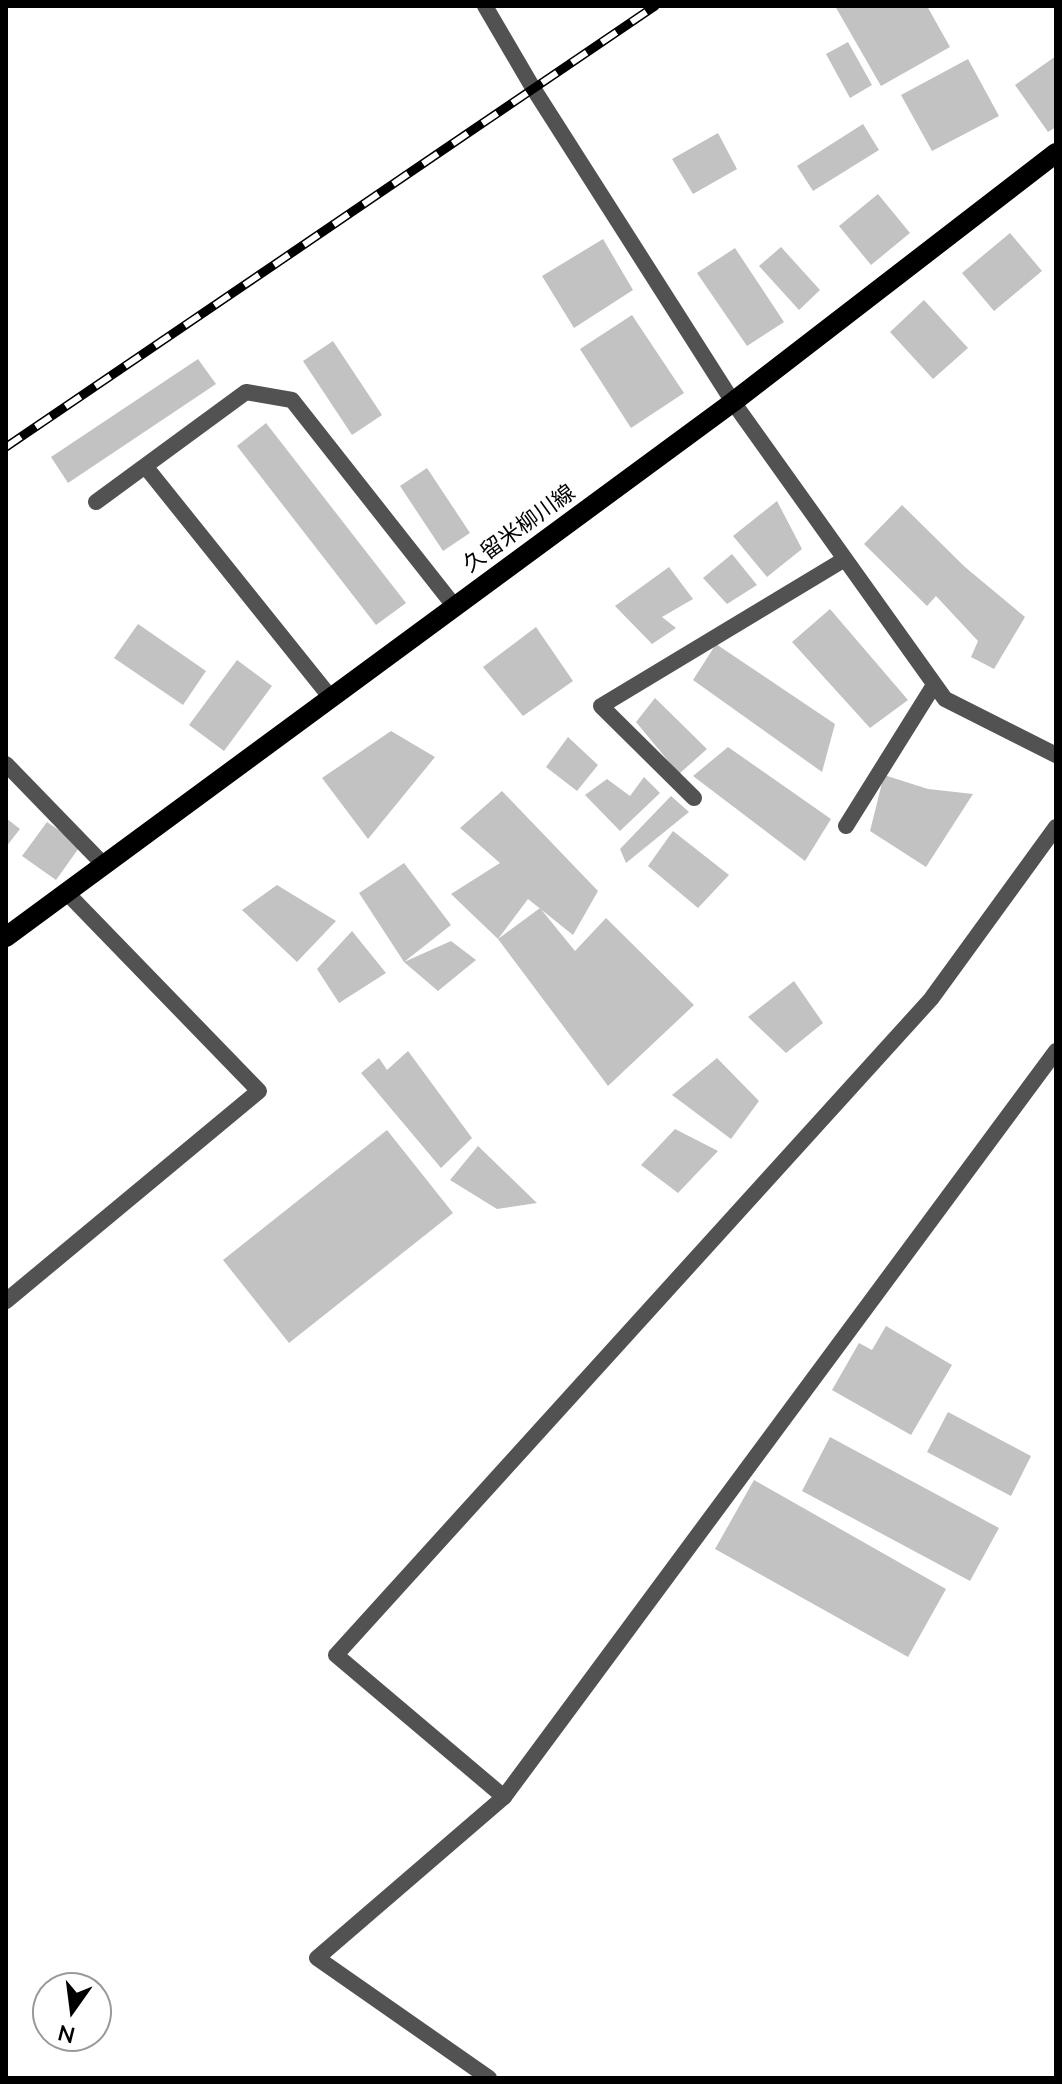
<!DOCTYPE html>
<html>
<head>
<meta charset="utf-8">
<style>
	body { margin:0 }
	#map { position:relative; width:1062px; height:2084px; overflow:hidden; background:#fff; font-family:"Nunito Sans",sans-serif }
	canvas { display:block }
	.frame { position:absolute; inset:0; border:8px solid #000; pointer-events:none }
	.north { position:absolute; left:32px; top:1972px; width:80px; height:80px; box-sizing:border-box; background:#fff; border:2px solid #999; border-radius:50%; rotate:194deg; font-size:22px; font-weight:700; line-height:32px; text-align:center; color:#000 }
	.north::after { content:''; display:block; margin:auto; width:28px; height:36px; background:#000; clip-path:polygon(50% 0,100% 100%,50% 72%,0 100%) }
</style>
</head>
<body>
<div id="map">
<canvas width="1062" height="2084"></canvas>
<div class="frame"></div>
<div class="north">N</div>
</div>
<script>
const c = document.querySelector('canvas').getContext('2d');
c.lineJoin = 'round';
function paint(path, color) { c.fillStyle = color; c.fill(path, 'evenodd'); }
function strokePath(path, color, width, dash) { c.strokeStyle = color; c.lineWidth = width; c.lineCap = dash ? 'butt' : 'round'; c.setLineDash(dash || []); c.stroke(path); }
function label(font, color, halo, rows, align = 'center') {
  c.font = font + ' "Nunito Sans","Noto Sans JP",sans-serif'; c.lineWidth = 6; c.setLineDash([]); c.textBaseline = 'middle'; c.strokeStyle = halo; c.fillStyle = color; for (const [text, x, y, turn = 0] of rows) {
    c.save(); c.translate(x, y); c.rotate((+turn || 0) * Math.PI / 180); c.textAlign = isNaN(turn) ? turn : align; if (halo) c.strokeText(text, 0, 0); c.fillText(text, 0, 0); c.restore();
  }
}
paint(new Path2D(`
	M835,6h92l23,41 -69,39z
	M848,42l24,43 -22,13 -24,-44z
	M1056,56v71l-8,5 -33,-47z
	M968,59l31,57 -67,35 -31,-56z
	M863,124l16,26 -66,41 -16,-25z
	M718,133l19,36 -44,25 -21,-35z
	M878,194l32,39 -39,32 -32,-39z
	M1010,233l32,38 -48,40 -32,-38z
	M603,239l30,51 -59,38 -32,-52z
	M781,247l39,43 -21,20 -40,-44z
	M735,248l49,74 -37,24 -50,-73z
	M924,300l44,48 -35,31 -43,-47z
	M632,315l52,78 -53,35 -51,-79z
	M333,341l49,74 -30,20 -49,-74z
	M198,359l18,25 -148,99 -17,-26z
	M266,423l140,180 -30,22 -139,-179z
	M427,468l43,65 -27,18 -43,-65z
	M777,501l25,48 -35,28 -34,-41z
	M902,505l63,62 60,50 -31,52 -23,-12 7,-16 -42,-45 -9,10 -63,-62z
	M732,554l25,31 -30,19 -24,-26z
	M669,567l24,32 -31,18 14,11 -24,16 -37,-38z
	M830,609l78,91 -38,28 -78,-86z
	M138,624l68,47 -23,34 -69,-47z
	M536,627l37,54 -50,35 -40,-49z
	M716,644l119,80 -13,48 -129,-92z
	M237,660l35,26 -48,65 -35,-26z
	M655,698l52,51 -28,25 -43,-52z
	M391,731l44,26 -67,82 -46,-61z
	M568,737l30,28 -21,26 -31,-24z
	M728,747l103,72 -26,42 -112,-85z
	M884,775l44,14 45,5 -47,73 -56,-36z
	M644,777l16,16 -40,38 -35,-36 22,-16 23,17z
	M502,791l96,100 -25,44 -45,-36 -30,40 -47,-45 49,-31 -40,-35z
	M671,796l18,16 -63,51 -6,-14z
	M6,818l14,11 -14,18z
	M47,822l34,23 -25,35 -34,-24z
	M673,831l56,44 -31,33 -50,-42z
	M404,863l47,62 -47,37 47,-21 25,19 -38,31 -34,-29 -45,-69z
	M277,885l59,36 -39,41 -55,-52z
	M540,908l35,43 31,-33 88,87 -86,81 -110,-147z
	M352,931l34,42 -47,30 -22,-34z
	M794,981l29,42 -37,30 -38,-36z
	M408,1051l64,87 -31,30 -80,-95 18,-15 8,12z
	M717,1058l42,43 -28,38 -59,-44z
	M675,1129l43,22 -40,42 -37,-28z
	M387,1130l66,83 -164,130 -66,-83z
	M478,1146l59,57 -40,6 -47,-29z
	M886,1326l66,39 -41,70 -79,-45 27,-47 13,7z
	M948,1412l83,44 -20,40 -84,-44z
	M830,1437l169,91 -29,53 -168,-90z
	M754,1480l192,109 -38,68 -193,-108z`), '#c2c2c2');
strokePath(new Path2D(`
	M145,466l186,232
	M96,502l150,-110 46,8 163,207
	M504,1797l552,-746`), '#525252', 16);
strokePath(new Path2D(`
	M485,6l48,82 200,314 212,297 111,56
	M6,764l98,101
	M694,798l-93,-92 244,-147
	M846,826l88,-141
	M6,1301l253,-210 -193,-199
	M489,2078l-172,-120 187,-161 -168,-142 595,-656 125,-172`), '#525252', 16);
strokePath(new Path2D(`
	M6,937l727,-535 323,-249`), '#000', 20);
const rail = new Path2D(`
	M6,447l649,-441`);
strokePath(rail, '#000', 9);
strokePath(rail, '#fff', 6, [18]);
label('22px', '#000', '#fff', [
	["久留米柳川線",520,530,-36]
]);
</script>
</body>
</html>
